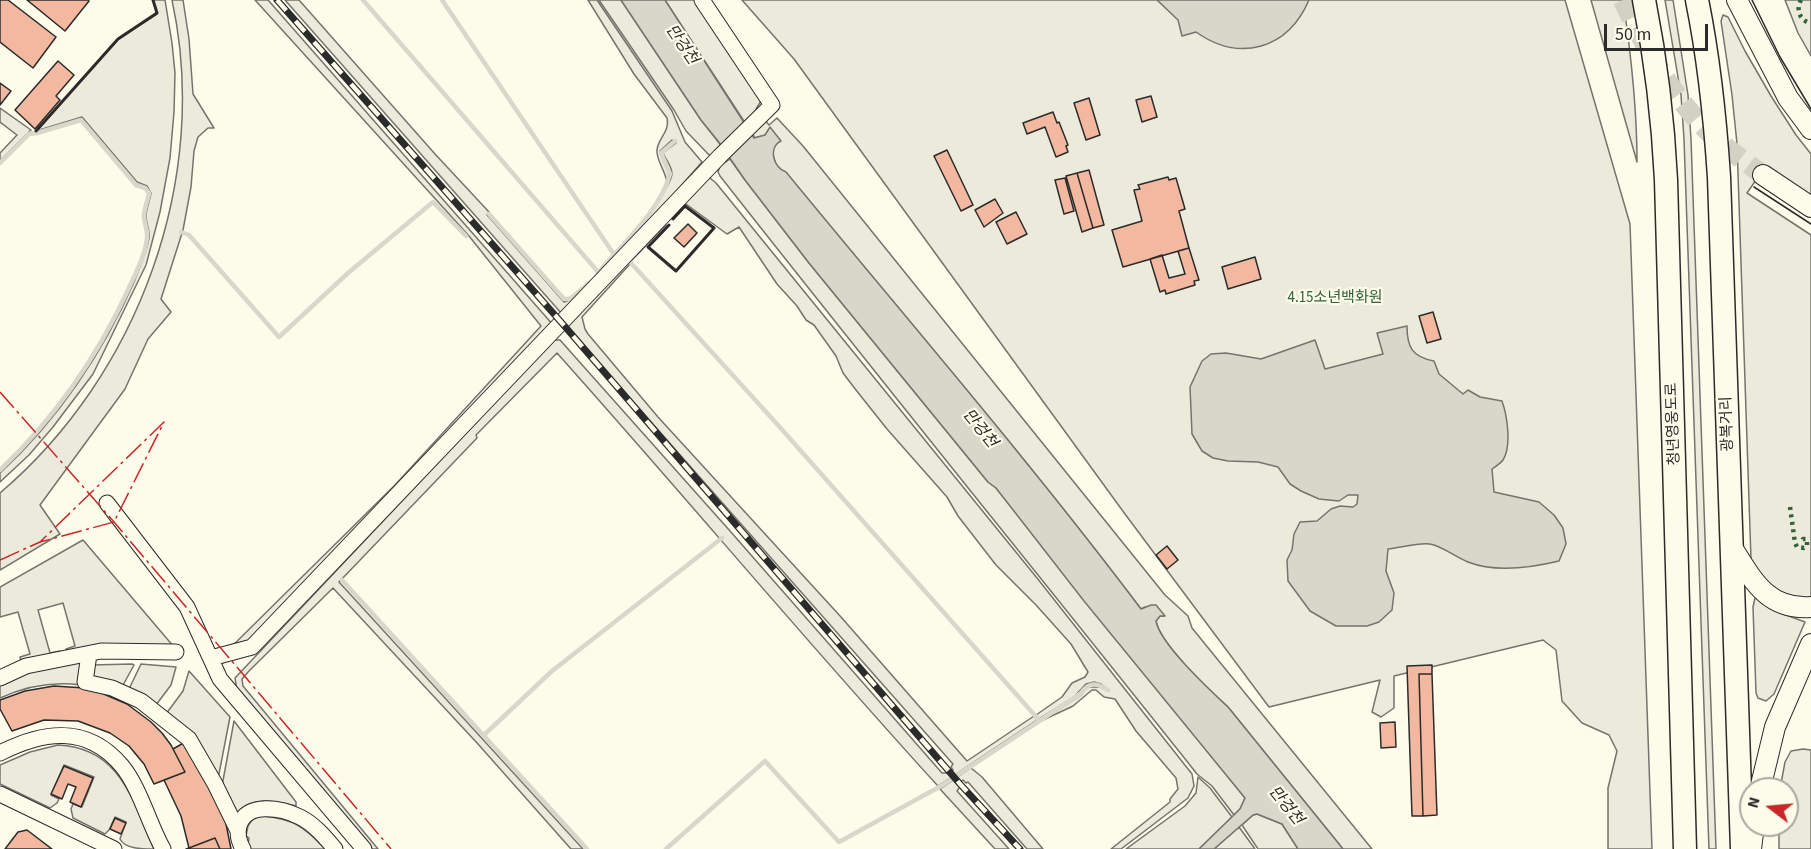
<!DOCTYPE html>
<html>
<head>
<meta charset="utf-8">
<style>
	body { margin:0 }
	#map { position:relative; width:1811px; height:849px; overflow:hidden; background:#fdfbea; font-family:"Source Sans 3",sans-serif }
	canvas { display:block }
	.north { position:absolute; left:1739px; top:777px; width:60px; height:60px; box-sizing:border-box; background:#fdfbea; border:2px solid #a9a89e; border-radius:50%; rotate:286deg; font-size:16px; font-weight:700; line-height:24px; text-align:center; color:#2b2b2b }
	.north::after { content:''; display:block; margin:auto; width:21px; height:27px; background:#c62828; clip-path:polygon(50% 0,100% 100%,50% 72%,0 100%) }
	.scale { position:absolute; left:1604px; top:24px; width:104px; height:27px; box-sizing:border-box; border:3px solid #2b2b2b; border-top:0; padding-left:8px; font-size:18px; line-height:21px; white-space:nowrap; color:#2b2b2b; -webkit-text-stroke:4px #fdfbea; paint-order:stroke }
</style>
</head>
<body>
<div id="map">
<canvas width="1811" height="849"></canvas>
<div class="north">N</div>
<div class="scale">50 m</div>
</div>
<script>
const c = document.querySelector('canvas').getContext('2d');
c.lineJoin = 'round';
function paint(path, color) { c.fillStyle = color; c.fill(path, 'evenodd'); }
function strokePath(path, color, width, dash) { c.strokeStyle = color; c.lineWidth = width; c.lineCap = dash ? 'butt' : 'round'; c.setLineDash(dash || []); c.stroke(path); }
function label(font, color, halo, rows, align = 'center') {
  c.font = font + ' "Source Sans 3","Noto Sans KR",sans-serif'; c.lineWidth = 4.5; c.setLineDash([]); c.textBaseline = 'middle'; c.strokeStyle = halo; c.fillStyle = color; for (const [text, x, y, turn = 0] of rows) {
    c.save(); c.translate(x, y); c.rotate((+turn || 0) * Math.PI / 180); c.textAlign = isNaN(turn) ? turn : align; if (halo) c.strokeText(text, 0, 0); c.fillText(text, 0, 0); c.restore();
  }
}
const green = new Path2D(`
	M153,0h12l7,43 3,30 -1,39 -4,46 -10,54 -14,53 -53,109 -40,53 -24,28 -29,27v-9c57,-52 103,-120 134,-191 5,-14 13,-29 15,-44 1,-8 -3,-15 -3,-22 0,-7 4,-16 5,-23l-4,-7 -10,-4 -55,-65 -46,14 82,-92 39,-25z
	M172,0h11l6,39 4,55 21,34h-6l-10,9 -4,14 -3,36 -8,43 -22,69 10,13 -23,27 -23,50 -85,116 20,29 -60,36v-77c138,-117 211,-314 172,-493z
	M255,0h13l286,326 -322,331 -11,7 -5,-2 179,-177 146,-159 -72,-90z
	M285,0h14l136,154 54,58 -2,3 3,3 74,84c20,-3 106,-107 108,-128 0,-8 -6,-14 -9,-21l13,-10 -4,-3 -12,11 9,22 -2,9c-2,-12 -11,-22 -10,-32 1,-12 13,-18 10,-32l-33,-44 -46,-74h9l75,111 13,31 17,20 -74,84 -66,68z
	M599,0h22l80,120 22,28 -11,10 -26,-27 -12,-21z
	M665,0h29l67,101 -5,8 13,16 8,-7 26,28 362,449 23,21 4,12 180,221h-29l-115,-142c-19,-17 -68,-63 -72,-86l4,-5h4l-19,-9 -4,2c-113,-150 -236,-292 -355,-436 -12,-5 -19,-25 -6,-32l-14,-6 -11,3z
	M742,0h823l65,224 22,625h-44v-61l9,-37 -8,-16 -27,-12 -20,-22 -6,-51 -13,-10 -149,36v32l-13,9 -9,-5 8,-32 -111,27 -144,-193 -331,-455z
	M1591,0h32c8,54 14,108 14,162z
	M1665,0h8l15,95 3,44 25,710h-7l-25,-710 -3,-44z
	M1785,0h26v56l-13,-23z
	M1723,15l5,2 17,34 26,45 25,39 15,19v42l-46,-29 -18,26 64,42v367l-27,-4 -31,-30 -2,-9 -14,-415 -5,-49 -11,-74z
	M0,108l31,22 -31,31v-8l17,-18 -17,-13z
	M730,159l15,21 64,83 179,219 8,6 241,300 8,10 -5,11 -6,6 -22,-29 -15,-12c-159,-200 -320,-398 -477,-598l-2,-4 2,-6z
	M710,178l6,5 321,395 155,196 2,12 -6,12 -67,51h-10l59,-47v-3l8,-10 -2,-11 -40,-47 -21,-32 -11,-2 -8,-7h-4l-19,16 -32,15 40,-26 6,-8h13l9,4 -8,-7 -7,-2 -8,2 -12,13 -35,22 -3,-4 26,-18 10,-14 13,-6 3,-5 -17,-28 -35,-39 -40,-40 -38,-49 -11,-19 -60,-68 -31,-39 -13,-17 -7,-17 -22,-31 -8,-5 -9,-14 -20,-22 -38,-57 -12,7 -41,-30 -15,15 -2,-4 36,-35z
	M661,225h5l-36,37v2l-48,53 3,12 3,5 70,83 183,200 126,144 67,-45 3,4 -99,66c-130,-142 -253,-290 -381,-433l-81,82 1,3 -138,144 244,267h-12l-93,-105 -145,-156 -84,83 -7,8 1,7 135,163h-7l-134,-159 -2,-12 319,-338h6l170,191 212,242h9l2,-3 -2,-3 2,-3 -385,-436 -1,-3z
	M83,540l91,107 -107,7 -1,-5 9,-3 -12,-43 -25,7 12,43 10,-2 1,5 -39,8 -2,-7 10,-3 -12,-42 -18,5v-30z
	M1757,597l21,15 27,10 -31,72 -8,7 -8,-3 -2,-5 -3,-86 2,-9z
	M83,660l-2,25c-28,-4 -55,1 -81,13v-14l28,-14z
	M141,664l35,3 -5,18 -15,20 -27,-16z
	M91,665l41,-1 2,1 -12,22 -32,-9z
	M189,671l41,46 -12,62 -52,-65 17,-23z
	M234,721l62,81v4c-21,-5 -43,-11 -60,7l-14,-27z
	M58,745c63,3 74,55 96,104 -12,0 -29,0 -34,-10l6,-17 -11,-5 -6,13 -4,4 -32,-16 -2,-9 2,-5 9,3 12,-30 -30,-12 -13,30 8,4 -2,4 -7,5 -50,-24v-19l30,-13z
	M1803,749l8,1v99h-32v-24h8v-36h-7l5,-27 6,-11z
	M971,768l11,9 61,72h-16l-59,-67 -2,1 -3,-3 -6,4 3,3 -3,4 52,58h-14l-55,-60z
	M1198,777l12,11 22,29 -33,32h-73l59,-43 11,-13z
	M1257,814l25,10 16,25h-40l-16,-24 11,-10z
	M262,816c31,3 42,10 63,33h-75l-2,-4 1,-7 -3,-2 2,-10 6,-9z
	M1239,827l16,22h-41z`);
paint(green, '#ecebdb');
strokePath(green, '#74746e', 1.5);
const water = new Path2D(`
	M621,0h44l89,138 11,-3 5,-8 11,14c-13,6 -8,27 5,31 119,145 242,287 355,437l10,-4h5l9,11h-5l-4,5c4,23 54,69 72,86l115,142h-45l-16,-25 -25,-10 -4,1 -39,34h-15l41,-40 5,-11 -161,-197 -88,-113 -8,-6 -179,-219 -64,-83 -27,-39 -17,-21z
	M1157,0h152c-21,49 -69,63 -113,32l-14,4 -4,-16z
	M1407,326c0,21 5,31 27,35l5,13 24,20 5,-4 12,7 22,4c5,14 10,45 1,59 -2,3 -8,7 -11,9l2,23 45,10 15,13 9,13 3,16 -7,17c-29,7 -63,12 -91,1 -13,-5 -26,-16 -38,-18 -10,-2 -31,4 -42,5l-2,22 8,22 -2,17 -13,12 -12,4h-31l-26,-15 -22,-30 -1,-21 5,-10 2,-16 6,-12 17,-1 14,-12 9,-3 13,1 4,-3 1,-9h-10l-9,6 -20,-2 -18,-8 -11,-7 -12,-17 -20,-5 -30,-1 -15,-3 -11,-7 -10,-17 -2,-47 12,-26 9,-7 15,-1 35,6 54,-19 10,29 58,-15 -6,-21z`);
paint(water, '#d8d7c9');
strokePath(water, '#74746e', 1.5);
strokePath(new Path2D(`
	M363,0l236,273
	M442,0l173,256
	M0,163l29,-29 8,-1 44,-13 55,65 9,3 4,5c-1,7 -5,16 -5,23 0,7 4,14 3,22 -2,19 -12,36 -19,52 -31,67 -74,129 -128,180
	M489,214l75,85h6l19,-16
	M181,232l8,3 90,102 69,-64 85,-71 33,34
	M631,263l146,161 262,296
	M599,272c24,-29 61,-61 71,-98l-9,-21 14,-12
	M342,580l245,269
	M484,735l68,-64 170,-133
	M666,849l99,-88 74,81 102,-56 139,-92c9,-12 16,-12 28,-4`), '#d8d7c9', 4.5);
const building = new Path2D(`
	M0,0h8l48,37 -23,31 -33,-26z
	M27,0h61l1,1 -24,30z
	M58,61l16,14 -18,21 4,4 -25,29 -20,-19z
	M0,83l11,8 -11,14z
	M1151,96l6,21 -15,5 -6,-22z
	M1089,98l11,37 -14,5 -12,-37z
	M1053,112l4,11 2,-1 9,23 -2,1 2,6 -12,5 -11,-30 -18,7 -4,-11z
	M947,150l26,55 -12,6 -27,-55z
	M1089,170l15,55 -11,3 -16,-55z
	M1077,173l16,55 -11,4 -16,-56z
	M1168,177l1,3 7,-2 9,31 -6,2 10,37 -66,19 -11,-37 30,-9 -8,-31 6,-1 -2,-4z
	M1065,178l9,33 -10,3 -9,-34z
	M995,199l8,14 -19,14 -9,-17z
	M1016,212l11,22 -20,10 -11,-22z
	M688,224l9,9 -13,14 -10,-9z
	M1189,248l10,32 -5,1 1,4 -29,9 -1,-4 -5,2 -10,-33 12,-4 7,23 16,-4 -7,-23z
	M1255,257l6,22 -33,10 -6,-22z
	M1433,312l8,27 -14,4 -8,-27z
	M1167,546l11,14 -11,9 -11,-14z
	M1432,665v9h-13l4,142h-11l-5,-150z
	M1419,674h13l5,141 -14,1z
	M54,686l31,2 14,4 28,12 24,18 11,11 9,12 14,27 -31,12 -10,-20 -15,-18 -19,-13 -32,-12 -34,-1 -32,11 -12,-22v-9l25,-9z
	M1395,722l1,25 -15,1 -1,-25z
	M187,741l38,78 6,30h-11l-5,-11 -26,10 -8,-32 -17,-36 21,-8 -12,-23z
	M64,766l29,12 -12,29 -11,-5 6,-15 -8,-3 -6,15 -11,-5z
	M115,818l11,5 -5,11 -11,-5z
	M27,830l25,19h-47l13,-17z
	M215,838l5,11h-34l3,-1z`);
paint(building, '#f2b8a0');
strokePath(building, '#2b2b2b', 1.5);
strokePath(new Path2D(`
	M1623,0c20,46 54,104 92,138 15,13 32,25 48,37`), '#d3d1c4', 20, [20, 10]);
const minor = new Path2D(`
	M107,503l80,104 33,72 144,170
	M89,654l-4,28 27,6 29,13 48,38 26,45 23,47
	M211,658l41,-11 468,-491 52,-51 -70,-105
	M0,678l26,-12 75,-15 75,1
	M0,753c43,-22 87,-29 122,13 18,22 27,58 41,83
	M0,794l114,55
	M243,849c-4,-7 -6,-15 -4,-23 7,-25 43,-18 61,-9 14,7 25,20 35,32`);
const major = new Path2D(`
	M1737,0l51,98 23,31
	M1763,175l48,32
	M1733,549c20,32 35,61 78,58
	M1760,789l15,-62 36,-83
	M1751,849l3,-24`);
const highway = new Path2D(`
	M1644,0c12,60 19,119 22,180l19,669
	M1697,0c12,59 18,117 22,177l23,672`);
strokePath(minor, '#2b2b2b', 17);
strokePath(major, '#2b2b2b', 22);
strokePath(highway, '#2b2b2b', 25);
strokePath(minor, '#fdfbea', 15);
strokePath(major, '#fdfbea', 20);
strokePath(highway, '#fdfbea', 22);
strokePath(new Path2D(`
	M1752,0l28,57 31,52
	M1754,187l57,37`), '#2b2b2b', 1.5);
const rail = new Path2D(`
	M277,0l284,322 399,462 60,65`);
strokePath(rail, '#2b2b2b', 7);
strokePath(rail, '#fdfbea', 4.5, [14]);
strokePath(new Path2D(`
	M1801,0c-5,9 -2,19 8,23
	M1790,507l5,36 2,4 7,1 3,-2v-7h-4l-1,4`), '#34623c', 4.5, [3, 4.5]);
strokePath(new Path2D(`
	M36,131l82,-92 39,-26 -4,-13
	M669,225l-21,22 28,24 38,-43 -29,-22 -12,13`), '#2b2b2b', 3);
strokePath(new Path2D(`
	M0,392l114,130 277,327
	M0,560l40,-18 74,-20 50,-100 -124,120`), '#c62828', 1.5, [21, 4.5, 3, 4.5]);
label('15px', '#34623c', '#fdfbea', [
	["4.15소년백화원",1335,299]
]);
label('15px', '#2b2b2b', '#fdfbea', [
	["청년영웅도로",1674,424,-92],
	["광복거리",1728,424,-92]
]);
label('italic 16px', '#2b2b2b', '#fdfbea', [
	["만겅천",681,45,56],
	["만겅천",979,429,51],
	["만겅천",1285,806,51]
]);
</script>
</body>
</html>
